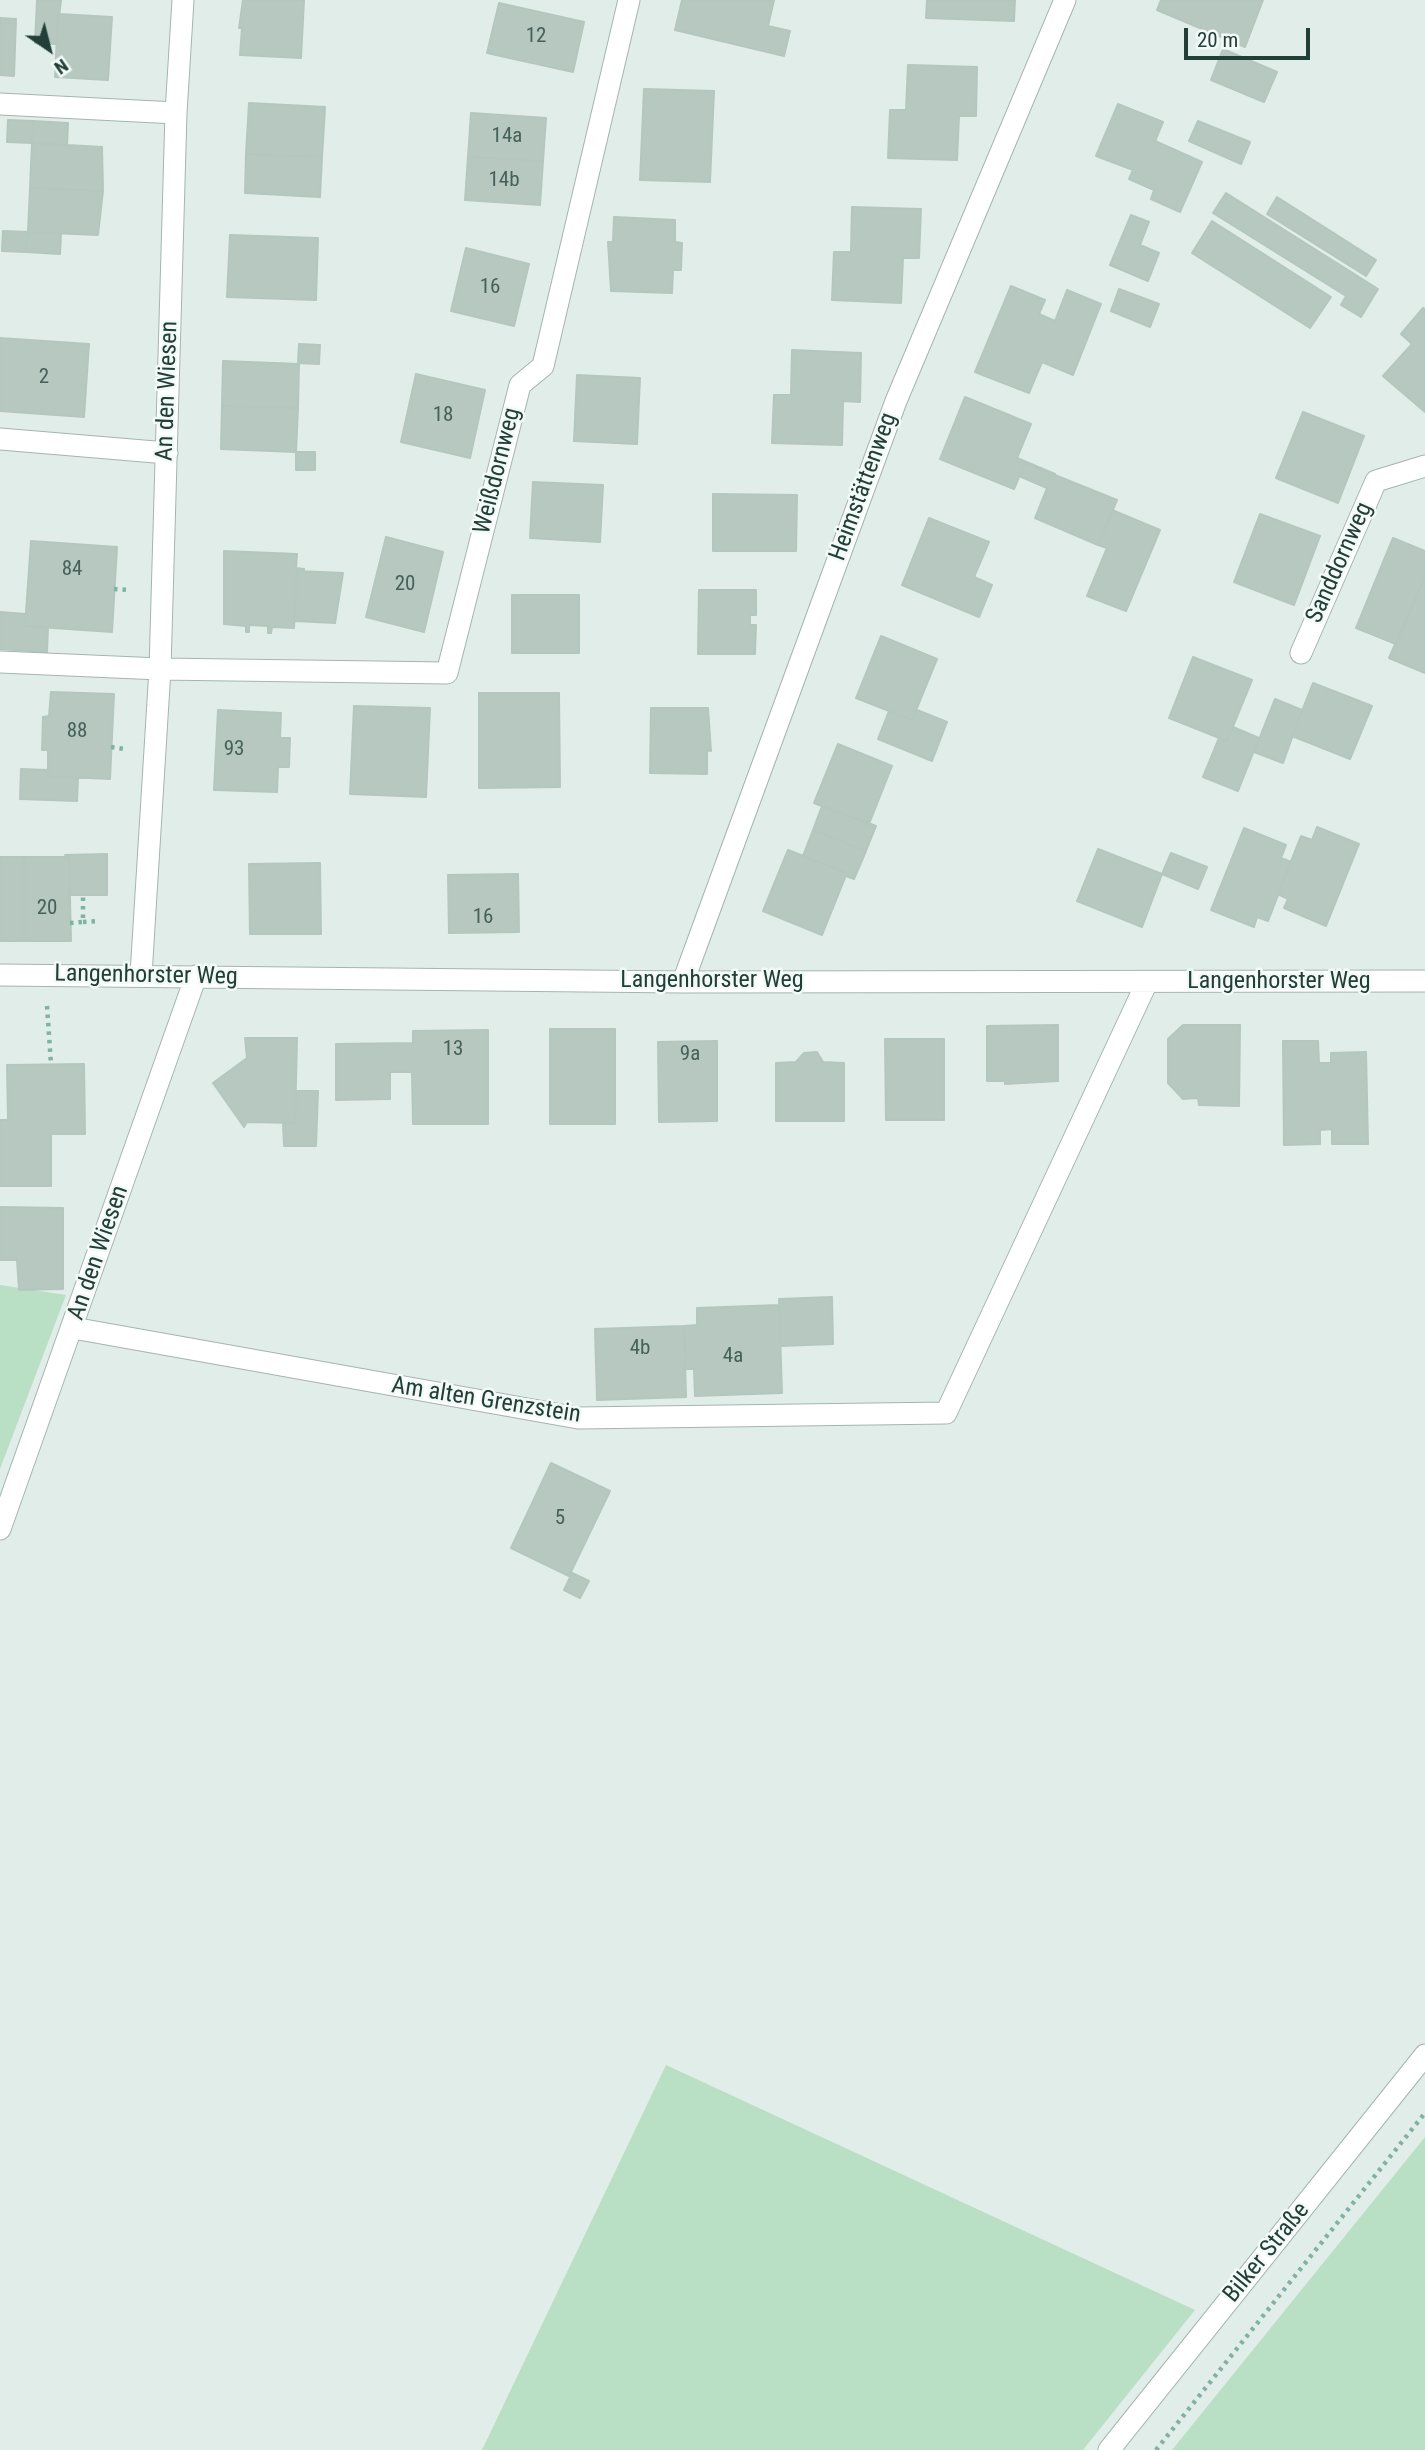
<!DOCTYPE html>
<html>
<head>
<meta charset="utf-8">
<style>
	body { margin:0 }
	#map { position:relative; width:1425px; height:2450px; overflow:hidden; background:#e1ede8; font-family:"Roboto Condensed",sans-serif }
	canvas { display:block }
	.north { position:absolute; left:14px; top:14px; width:70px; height:70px; -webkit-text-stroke:5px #f2f9f6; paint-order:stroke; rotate:145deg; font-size:19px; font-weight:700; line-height:28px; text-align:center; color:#213e37 }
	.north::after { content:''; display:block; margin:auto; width:24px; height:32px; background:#213e37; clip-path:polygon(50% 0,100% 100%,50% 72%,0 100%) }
	.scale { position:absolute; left:1184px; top:28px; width:126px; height:32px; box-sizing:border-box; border:4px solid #213e37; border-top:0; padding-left:9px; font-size:21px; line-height:24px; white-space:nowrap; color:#213e37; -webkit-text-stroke:5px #f2f9f6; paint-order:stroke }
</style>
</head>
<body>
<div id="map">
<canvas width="1425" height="2450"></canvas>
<div class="north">N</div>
<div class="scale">20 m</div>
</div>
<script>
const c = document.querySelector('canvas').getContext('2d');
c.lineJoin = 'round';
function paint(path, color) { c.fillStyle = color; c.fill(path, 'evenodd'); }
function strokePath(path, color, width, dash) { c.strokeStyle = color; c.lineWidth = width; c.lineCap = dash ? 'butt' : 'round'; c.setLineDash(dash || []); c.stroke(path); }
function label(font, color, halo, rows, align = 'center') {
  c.font = font + ' "Roboto Condensed",sans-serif'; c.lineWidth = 5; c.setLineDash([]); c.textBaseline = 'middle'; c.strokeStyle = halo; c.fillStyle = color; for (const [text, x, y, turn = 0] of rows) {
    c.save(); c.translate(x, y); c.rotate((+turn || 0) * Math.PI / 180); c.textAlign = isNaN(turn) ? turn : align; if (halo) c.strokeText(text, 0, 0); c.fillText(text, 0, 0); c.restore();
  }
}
paint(new Path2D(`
	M0,1285l66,10 -66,174z
	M666,2065l529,245 -112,140h-601z
	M1425,2137v313h-253z`), '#b9dfc4');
const building = new Path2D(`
	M37,0h24l-5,44 -21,-1z
	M243,0h61l-3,58 -61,-3 2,-27h-3z
	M682,0h92l-6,26 22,5 -6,25 -109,-26z
	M927,0h88l-1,21 -88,-3z
	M1161,0h102l-18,47 -88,-37z
	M499,3l85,19 -11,50 -86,-19z
	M58,14l54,3 -4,63 -53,-3z
	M0,18l16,1 -2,57 -14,-1z
	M1223,49l54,23 -13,30 -53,-22z
	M908,65l69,2 -1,49h-17l-2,44 -69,-2 2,-48h16z
	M644,89l70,2 -4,91 -70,-2z
	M249,103l76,4 -3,50 -76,-3z
	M1118,104l45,18 -8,19 47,21 -22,50 -29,-13 3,-9 -25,-11 4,-9 -37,-14z
	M471,113l75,5 -3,43 -75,-4z
	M8,120l25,1 -1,22 -25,-1z
	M33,121l35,2 -1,23 -35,-3z
	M1198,121l52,21 -9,22 -52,-23z
	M32,143l70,4 1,44 -73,-3z
	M246,154l76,3 -2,40 -75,-4z
	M468,157l75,4 -3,44 -75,-5z
	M30,188l73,3 -5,44 -70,-3z
	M1226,193l152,96 -17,28 -20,-12 5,-9 -133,-83z
	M1277,197l99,63 -10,16 -99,-62z
	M852,207l69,2 -2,49h-16l-2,45 -69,-3 2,-48h17z
	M1131,215l18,7 -9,23 19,8 -11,28 -38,-16z
	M614,217l61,3v22l7,1 -1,27h-8l-1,23 -61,-2 -3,-49h5z
	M1212,221l119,76 -21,31 -118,-75z
	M3,231l25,1 -2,20 -24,-1z
	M28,232l33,2 -1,20 -34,-2z
	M230,235l88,3 -2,62 -89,-3z
	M466,248l63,16 -15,62 -63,-15z
	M1011,286l34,14 -6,14 16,7 12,-31 34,14 -28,71 -31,-13 -13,31 -54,-21z
	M1119,289l40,15 -9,23 -39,-16z
	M1423,308l2,1v103l-42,-36 29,-32 -11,-10z
	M0,338l89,6 -5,73 -84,-6z
	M299,344l21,1 -1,19 -21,-1z
	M792,350l69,3 -1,49 -17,-1 -1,44 -70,-2 2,-48h17z
	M223,361l76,3 -1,44 -76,-2z
	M416,374l69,16 -15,68 -69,-16z
	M577,375l63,3 -3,66 -63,-3z
	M965,397l66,27 -14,34 38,16 -30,-11 -11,26 -74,-30z
	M222,406l76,2 -2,44 -75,-3z
	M1303,412l61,24 -26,67 -62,-25z
	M296,452h19v18h-19z
	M1025,463l92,37 -19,45 -63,-27 12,-30 -28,-12z
	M533,482l70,3 -3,57 -70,-4z
	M713,494l84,1 -1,56h-83z
	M1112,510l48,20 -34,81 -39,-15 20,-48 -9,-3z
	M1260,514l60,22 -26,69 -60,-23z
	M929,518l60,24 -15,35 18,8 -13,32 -77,-32z
	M386,537l57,15 -19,80 -58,-15z
	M1393,538l32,13v25l-29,68 -40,-16z
	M31,541l86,6 -5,85 -87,-6z
	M224,551l73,3 -1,14 8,1v2h-7l-3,57 -22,-1 -1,6h-3v-7l-19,-1v7h-3v-6l-22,-2z
	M297,571l46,2 -8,50 -41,-2z
	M1425,576v97l-36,-15z
	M699,590h57v25h-6v10h6l-1,29h-57z
	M512,595h67v58h-67z
	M0,612l26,2 -1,12 23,1 -1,25 -47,-3z
	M881,636l56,23 -25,61 -56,-22z
	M1193,657l59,23 -25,61 -58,-23z
	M1313,683l59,23 -22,53 -58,-23z
	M51,692l63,2 -4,85 -62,-3v-26h-6l1,-33 6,-1z
	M479,693h80l1,94 -81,1z
	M1275,699l27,11 -19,53 -29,-11z
	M354,706l76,2 -4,89 -76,-3z
	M651,708h57l3,43 -4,-1v24l-57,-1z
	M218,710l63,3 -1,25h10l-1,29h-11l-1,25 -63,-2z
	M917,710l30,12 -15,39 -54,-22 11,-28 23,9z
	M1233,727l26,11 -21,53 -35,-14 16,-39 8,3z
	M838,744l54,22 -23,58 -55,-21z
	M21,769l27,1v6l30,2 -1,23 -57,-2z
	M822,806l54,20 -10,25 -53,-21z
	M1317,827l42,17 -33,82 -42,-18 4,-9 -10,-5 23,-58 11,4z
	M1244,828l42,17 -5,13 10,4 -23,59 -11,-4 -3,10 -43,-17z
	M813,830l53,21 -12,28 -8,-3 1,-3 -44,-17z
	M1098,849l64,25 -20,53 -65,-26z
	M788,850l59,23 -25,62 -59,-24z
	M1171,853l36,14 -9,22 -36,-15z
	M107,854v41h-38v-38l-4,-2z
	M0,857h24v84h-24z
	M24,857h45l2,84h-47z
	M320,863l1,71h-71l-1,-70z
	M518,874l1,58 -70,1 -1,-58z
	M1058,1025v56l-53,3v-3h-18v-55z
	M1183,1025h57l-1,81 -40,-1 -1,-7 -15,1 -15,-16v-44z
	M550,1029h65v95h-65z
	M488,1030v94h-75l-1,-52h-22v27l-54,1v-56l77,-1v-12z
	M245,1038h52l-2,85 -48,-1 -3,5 -31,-44 34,-25z
	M885,1039h59v81h-58z
	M717,1041v80l-58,1 -1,-80z
	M1283,1041h35l1,22h12v-10l35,-1 2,92h-36v-15l-12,1v14l-36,1z
	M817,1052l6,10 21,1v58h-68v-58l20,-1 8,-9z
	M84,1064l1,70h-34v52h-51v-66h8l-1,-55z
	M296,1091h22l-2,55h-32l-1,-23h12z
	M0,1207l63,1v81l-44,1 -2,-30h-17z
	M832,1297l1,47 -52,2 -2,-47z
	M779,1305l3,88 -87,3 -1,-27h-8l-2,-43 13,-1v-17z
	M684,1326l2,71 -89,3 -2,-71z
	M551,1463l59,28 -41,85 -58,-28z
	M572,1573l17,8 -9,17 -16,-8z`);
paint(building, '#b7c8c1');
strokePath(building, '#b4c7bf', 2);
const minor = new Path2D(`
	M0,104l176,9
	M0,439l167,14
	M1301,653l75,-172 49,-15
	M0,662l160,7 287,4 73,-288 23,-19 86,-366
	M0,975l683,7 742,-1
	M141,975l19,-306 16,-556 7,-113
	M683,982l213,-581 169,-401
	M73,1328l505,90 368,-5 201,-431
	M0,1529l196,-553
	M1109,2450l316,-395`);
strokePath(minor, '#a4b5af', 23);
strokePath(new Path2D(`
	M114,589l17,1
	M111,747l14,2
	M83,922l16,-1
	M70,923l13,-1v-27
	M47,1006l4,58
	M1156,2450l269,-337`), '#80b2a3', 4.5, [3.5, 5]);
strokePath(minor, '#fff', 21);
label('21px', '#46605a', null, [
	["12",536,37],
	["14a",507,137],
	["14b",504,181],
	["16",490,288],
	["2",44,378],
	["18",443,416],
	["84",72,570],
	["20",405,585],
	["88",77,732],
	["93",234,750],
	["20",47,909],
	["16",483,918],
	["13",453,1050],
	["9a",690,1055],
	["4b",640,1349],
	["4a",733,1357],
	["5",560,1519]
]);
label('24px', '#213e37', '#f2f9f6', [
	["An den Wiesen",168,391,-88],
	["Weißdornweg",498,471,-76],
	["Heimstättenweg",864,487,-70],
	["Sanddornweg",1340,563,-66],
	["Langenhorster Weg",146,976,1],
	["Langenhorster Weg",712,981],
	["Langenhorster Weg",1279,982],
	["An den Wiesen",99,1253,-71],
	["Am alten Grenzstein",486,1401,9],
	["Bilker Straße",1267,2253,-51]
]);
</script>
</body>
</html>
